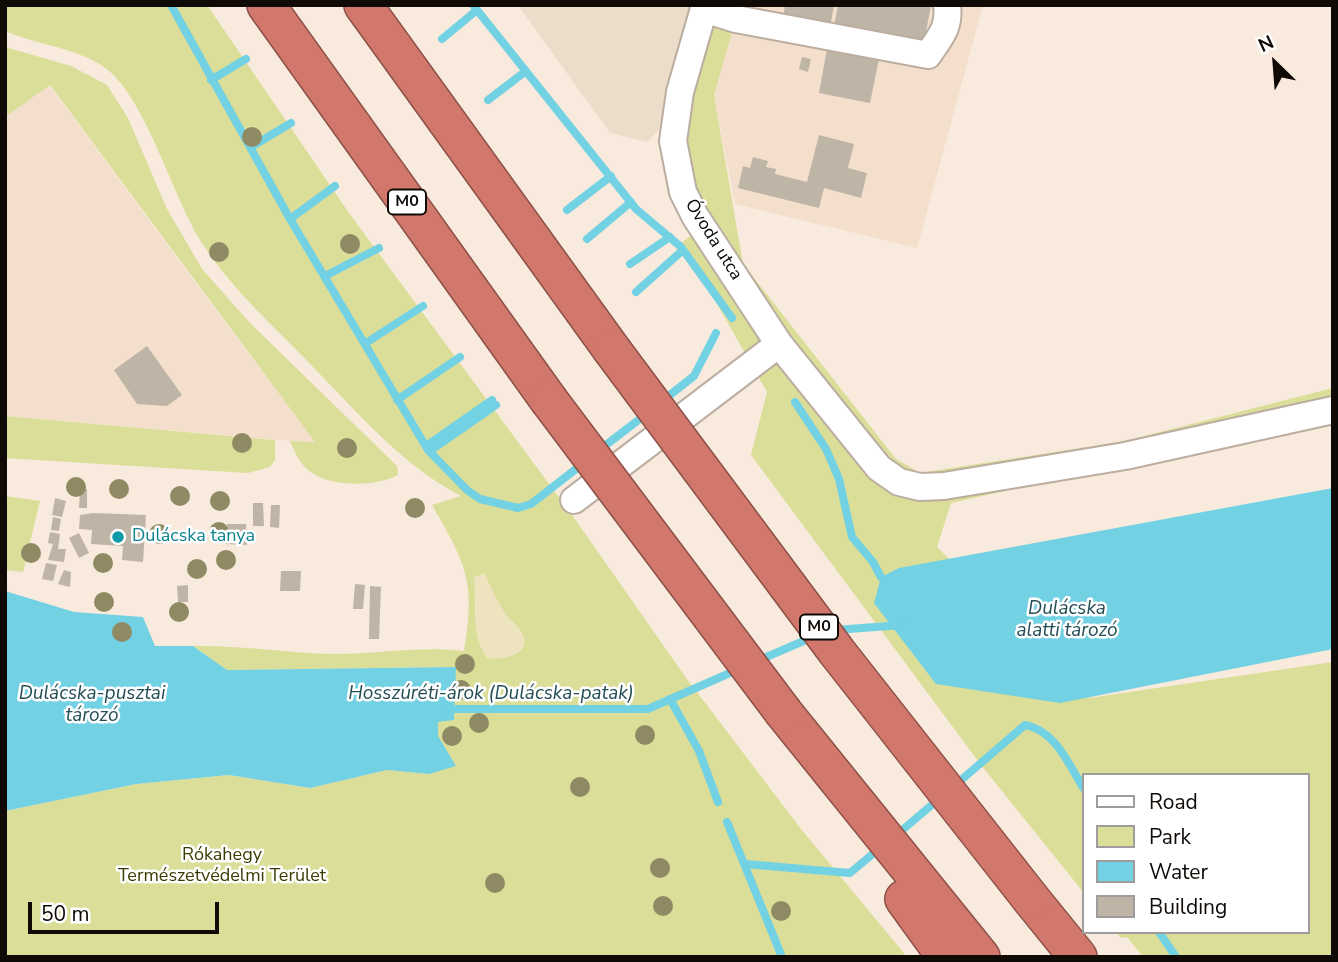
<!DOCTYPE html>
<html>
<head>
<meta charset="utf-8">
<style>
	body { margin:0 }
	#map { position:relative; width:1338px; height:962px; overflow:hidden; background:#f8eadc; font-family:"Nunito Sans",sans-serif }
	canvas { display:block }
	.frame { position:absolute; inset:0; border:7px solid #0f0a06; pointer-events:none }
	.legend { position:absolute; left:1082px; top:773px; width:228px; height:161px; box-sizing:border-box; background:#fff; border:2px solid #9f9d9b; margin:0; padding:9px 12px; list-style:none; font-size:21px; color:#0f0a06 }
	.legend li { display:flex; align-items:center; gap:14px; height:35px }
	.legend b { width:35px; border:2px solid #9f9d9b }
	.north { position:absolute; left:1240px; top:28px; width:70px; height:70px; -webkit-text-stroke:5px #fff; paint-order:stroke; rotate:335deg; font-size:19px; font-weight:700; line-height:28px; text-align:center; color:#0f0a06 }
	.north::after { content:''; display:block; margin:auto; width:24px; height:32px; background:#0f0a06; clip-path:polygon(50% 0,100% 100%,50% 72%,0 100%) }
	.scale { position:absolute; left:28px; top:902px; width:191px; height:32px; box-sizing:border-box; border:4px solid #0f0a06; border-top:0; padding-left:9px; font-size:21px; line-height:24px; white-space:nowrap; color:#0f0a06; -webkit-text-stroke:5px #fff; paint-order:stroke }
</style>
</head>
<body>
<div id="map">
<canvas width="1338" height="962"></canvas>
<div class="frame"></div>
<ul class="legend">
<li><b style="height:9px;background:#fff"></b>Road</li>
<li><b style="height:19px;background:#dade98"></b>Park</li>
<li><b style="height:19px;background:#73d1e4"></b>Water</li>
<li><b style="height:19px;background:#bfb5a6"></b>Building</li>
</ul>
<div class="north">N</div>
<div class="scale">50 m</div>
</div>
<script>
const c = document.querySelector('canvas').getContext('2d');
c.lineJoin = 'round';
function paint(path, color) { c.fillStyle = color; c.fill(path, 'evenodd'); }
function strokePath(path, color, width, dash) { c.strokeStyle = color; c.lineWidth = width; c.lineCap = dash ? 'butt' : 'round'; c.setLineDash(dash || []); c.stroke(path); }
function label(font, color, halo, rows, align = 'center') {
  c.font = font + ' "Nunito Sans",sans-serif'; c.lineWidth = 5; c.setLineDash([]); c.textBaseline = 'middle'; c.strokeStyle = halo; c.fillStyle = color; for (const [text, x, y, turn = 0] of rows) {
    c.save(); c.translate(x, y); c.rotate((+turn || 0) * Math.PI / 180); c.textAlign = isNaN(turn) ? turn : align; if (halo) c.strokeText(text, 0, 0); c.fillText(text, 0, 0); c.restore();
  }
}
paint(new Path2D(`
	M518,5h177l-29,118 -19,19 -37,-9z`), '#ecdcca');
paint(new Path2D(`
	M740,5h243l-66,243 -182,-44 -21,-109z
	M49,85l160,216 107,142 -311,-27v-299z`), '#f3dfcb');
paint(new Path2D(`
	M5,5h202l142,208 228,309 107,153 117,154 106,128h-902v-146l131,-27 93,-9 81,13 77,-18 42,4 9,-38v-14l17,-55 -228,3 -34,-24c48,-1 94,7 141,8 44,0 87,-8 130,-3 12,-70 2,-87 -32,-146l29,-9c-58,-30 -102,-82 -147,-128 -38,-40 -80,-76 -110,-122 -31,-46 -58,-150 -100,-179 -29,-20 -67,-22 -99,-36z
	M696,5h44l-26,90 29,169 153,195 24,14 205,-32 208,-53v30l-382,85 -14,44 152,151 244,-36v295h-190l-16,-20 -6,1 -5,-6h192v-157h-224v118l-103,-128 -230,-310 16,-63 -85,-150 10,-7 -26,-112z
	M5,47l66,19 36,19 21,33 38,89 36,62 48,54 147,143 1,9c-22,12 -65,12 -86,-2 -12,-8 -17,-20 -22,-32l25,1 -265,-357 -45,32z
	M5,416l270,24v20l-5,7 -22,6 -243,-15z
	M5,496l35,5 -17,71 -18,-2z`), '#dade98');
paint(new Path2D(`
	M485,573c6,16 13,30 23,44 4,5 12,10 14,16 11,22 -20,28 -35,25 -17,-24 -10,-53 -13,-81z`), '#ede3be');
paint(new Path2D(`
	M1333,488v161l-273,54 -124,-19 -62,-81 7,-26 18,-9z
	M5,591l69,21 69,5 12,29h38l34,24 229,-3 -2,53 -16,2v14l18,30 -27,8 -42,-4 -77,18 -81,-13 -93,9 -131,27z`), '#73d1e4');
strokePath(new Path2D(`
	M171,5l119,214 138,231 39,40 13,9 38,9 13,-4 54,-42
	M473,5l163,204 45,38 51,71
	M442,39l35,-29
	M211,80l35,-21
	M488,100l38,-29
	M251,147l40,-24
	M567,210l44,-34
	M290,219l45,-33
	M587,239l44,-37
	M630,264l40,-27
	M325,276l54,-28
	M636,292l47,-42
	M366,343l57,-37
	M397,400l63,-43
	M661,402l33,-26 22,-43
	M795,402l31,47 13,30 13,58 21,25 8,15
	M426,446l66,-46
	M430,451l66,-46
	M598,451l51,-39
	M835,630l67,-5
	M757,661l56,-24
	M670,699l29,52 19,51
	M445,709h203l91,-40
	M953,787l72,-62c30,5 44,40 59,64
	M727,822l55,135
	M894,837l46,-39
	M745,864l105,9 31,-26
	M1159,932l17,25`), '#73d1e4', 8);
paint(new Path2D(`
	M785,5h49l-4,23 -47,-9z
	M838,5h93l-8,43 -90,-16z
	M827,49l52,10 -9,44 -51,-10z
	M802,57l9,2 -3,13 -9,-3z
	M819,135l35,9 -6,24 19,5 -6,25 -37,-10 -5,20 -81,-20 5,-22 7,2 3,-11 15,4 -2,6 10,2 -1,5 32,8z
	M147,346l35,49 -15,11 -30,-2 -23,-34z
	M80,489h7v19h-8z
	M55,498l11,3 -4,16 -10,-2z
	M253,503h10l1,23h-11z
	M271,505h9l-1,23 -9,-1z
	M93,513l53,2 -3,47 -21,-2 1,-14 -32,-2 1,-14 -13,-1 1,-14z
	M53,517l8,2 -2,12 -8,-1z
	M227,524h19l1,21 -22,-1z
	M50,532l10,2 -2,15h8l-2,13 -16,-2 5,-16 -5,-1z
	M79,533l10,20 -10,5 -10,-20z
	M46,563l11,2 -4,16 -11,-2z
	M64,570l7,2 -1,15 -12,-3z
	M281,571h20l-1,20h-20z
	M355,584l10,1 -2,24h-10z
	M188,585v17h-10l-1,-16z
	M370,586l11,1 -2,52h-10z`), '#bfb5a6');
const minor = new Path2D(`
	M705,5l-25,87 -7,49 10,51 12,24 84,128 100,124 20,14 21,5 24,-1 181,-30 208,-46
	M704,9l32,10 192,36c12,-18 22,-27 19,-50
	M574,500l205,-156`);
const highway = new Path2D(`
	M266,5l282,394
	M363,5l249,345
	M784,713l197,244
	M904,899l42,58
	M1031,899l47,58`);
strokePath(minor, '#bbada0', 30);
strokePath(highway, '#8d5148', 40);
strokePath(minor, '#fff', 26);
strokePath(highway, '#d1776c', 37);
const highwayBridge = new Path2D(`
	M612,350l225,302 194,247
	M548,399l236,314`);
strokePath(highwayBridge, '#8d5148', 40, []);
strokePath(highwayBridge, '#d1776c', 37);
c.fillStyle = '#908a64';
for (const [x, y] of [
	[252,137],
	[350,244],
	[219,252],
	[242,443],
	[347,448],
	[76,487],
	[119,489],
	[180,496],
	[220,501],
	[415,508],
	[219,532],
	[159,534],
	[31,553],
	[226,560],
	[103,563],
	[197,569],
	[104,602],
	[179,612],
	[122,632],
	[465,664],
	[461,690],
	[479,723],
	[645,735],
	[452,736],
	[580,787],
	[660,868],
	[495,883],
	[663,906],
	[781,911]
]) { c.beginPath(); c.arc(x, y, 10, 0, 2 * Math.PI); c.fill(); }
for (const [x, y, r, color] of [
	[118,537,7,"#0f9aa8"]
]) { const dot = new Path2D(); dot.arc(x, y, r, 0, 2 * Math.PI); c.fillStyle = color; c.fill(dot); strokePath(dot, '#fff', 2.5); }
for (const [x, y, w] of [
	[407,202,38],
	[819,627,38]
]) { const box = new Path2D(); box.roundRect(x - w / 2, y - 12.5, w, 25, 5); c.fillStyle = '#fff'; c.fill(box); strokePath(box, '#0f0a06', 2); }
label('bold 16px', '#0f0a06', null, [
	["M0",407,202],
	["M0",819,627]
]);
label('18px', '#0f0a06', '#fff', [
	["Óvoda utca",713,240,58]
]);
label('18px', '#0d838f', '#fff', [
	["Dulácska tanya",132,537]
], 'left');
label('18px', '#3b3c02', '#fff', [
	["Rókahegy",222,856],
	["Természetvédelmi Terület",222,877]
]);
label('italic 19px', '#234e56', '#fff', [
	["Dulácska",1067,609],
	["alatti tározó",1067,631],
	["Dulácska-pusztai",92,694],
	["tározó",92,716],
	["Hosszúréti-árok (Dulácska-patak)",491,694]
]);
</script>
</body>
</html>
